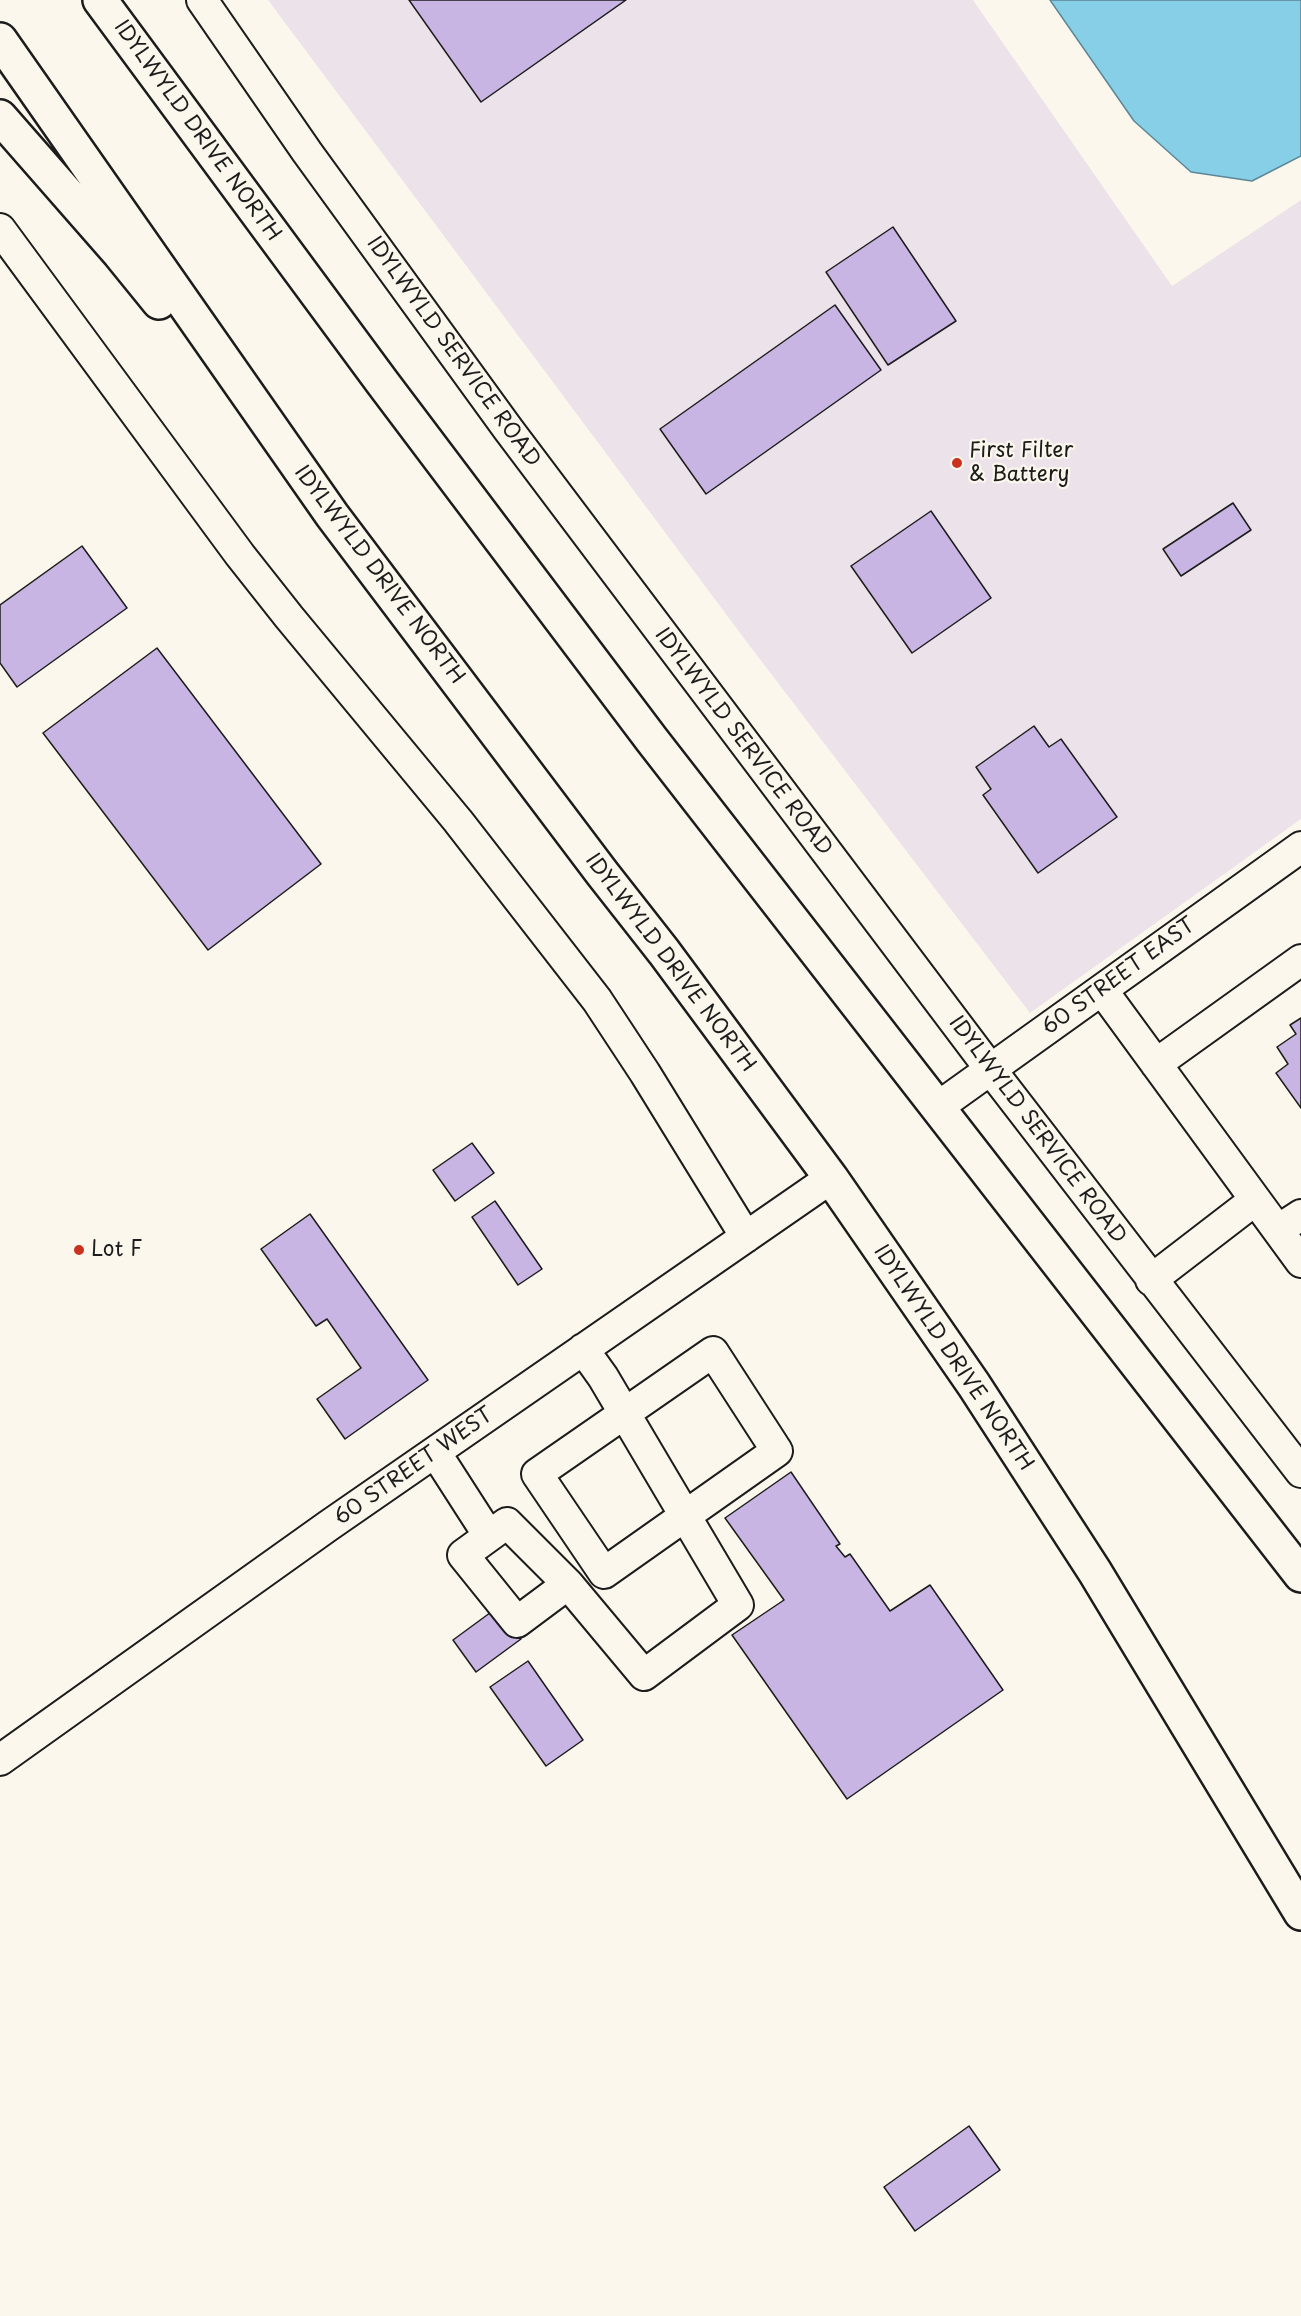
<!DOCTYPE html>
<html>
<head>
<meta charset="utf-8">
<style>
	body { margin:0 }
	canvas { display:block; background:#fbf7ec }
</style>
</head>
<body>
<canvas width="1301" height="2316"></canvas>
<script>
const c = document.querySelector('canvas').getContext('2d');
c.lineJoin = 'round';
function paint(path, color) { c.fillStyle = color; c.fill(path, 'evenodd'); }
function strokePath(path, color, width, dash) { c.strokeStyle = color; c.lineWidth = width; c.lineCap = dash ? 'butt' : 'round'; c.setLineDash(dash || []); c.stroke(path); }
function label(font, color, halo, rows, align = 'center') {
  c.font = font + ' "Playpen Sans",sans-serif'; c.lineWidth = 4.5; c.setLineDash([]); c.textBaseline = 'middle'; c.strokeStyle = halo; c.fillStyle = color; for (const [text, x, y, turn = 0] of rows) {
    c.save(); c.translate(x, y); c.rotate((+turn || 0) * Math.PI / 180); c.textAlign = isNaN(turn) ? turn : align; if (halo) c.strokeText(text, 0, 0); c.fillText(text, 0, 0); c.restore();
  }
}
paint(new Path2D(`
	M268,0h705l199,286 129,-86v619l-271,194 -284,-372z`), '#ece3ea');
const water = new Path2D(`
	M1050,0h251v156l-49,25 -61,-9 -57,-51z`);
paint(water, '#86cfe7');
strokePath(water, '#5c8796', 1.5);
const building = new Path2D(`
	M409,0h217l-145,102z
	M893,227l63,94 -68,44 -62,-93z
	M835,305l46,65 -175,124 -46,-65z
	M1233,503l18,27 -70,46 -18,-27z
	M931,511l60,87 -79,55 -61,-87z
	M82,546l45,62 -110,79 -17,-24v-58z
	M157,648l164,216 -113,86 -165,-217z
	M1034,726l15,21 12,-8 56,78 -79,56 -55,-78 8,-6 -15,-22z
	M1301,1018v90l-25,-35 12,-9 -11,-17 19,-13 -6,-9z
	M472,1143l22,30 -39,28 -22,-31z
	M495,1201l47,68 -24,16 -46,-68z
	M310,1214l118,166 -83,59 -28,-40 44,-31 -34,-49 -11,7 -55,-77z
	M791,1472l49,72 -4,2 9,11 5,-3 40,57 40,-26 73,105 -156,109 -115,-164 52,-35 -59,-82z
	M498,1607l23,32 -45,33 -23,-32z
	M528,1661l55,79 -37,26 -56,-79z
	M969,2126l31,44 -85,61 -31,-44z`);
paint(building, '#c9b5e4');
strokePath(building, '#1c1c1c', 1.5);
const minor = new Path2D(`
	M202,0l105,152 201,277 483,641 310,402
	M0,229l240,326 49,62 169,204 139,179 48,73 101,164
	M1102,990l199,272
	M1156,1064l145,-104
	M938,1107l363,-260
	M1278,1230l23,-15
	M1151,1280l104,-80
	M713,1352l64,99 -173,122 -67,-99z
	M435,1452l54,84
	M568,1584l-51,38 -54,-67 44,-32 61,61 76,91 94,-70 -135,-228 -20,-28
	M0,1760l328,-234 503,-348`);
const highway = new Path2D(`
	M100,0l282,382 270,358 649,835
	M0,40l332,475 270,358 62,79 167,226 143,207 121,187 206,341
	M0,117l120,137 39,48`);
strokePath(minor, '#1c1c1c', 34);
strokePath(highway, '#1c1c1c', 38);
strokePath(minor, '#fbf7ec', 30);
strokePath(highway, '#fbf7ec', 33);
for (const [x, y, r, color] of [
	[957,463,6,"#c8321e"],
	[79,1250,6,"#c8321e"]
]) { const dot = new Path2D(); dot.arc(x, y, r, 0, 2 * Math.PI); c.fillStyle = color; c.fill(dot); strokePath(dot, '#fbf7ec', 2); }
label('21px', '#1c1c1c', '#fbf7ec', [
	["IDYLWYLD DRIVE NORTH",197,131,54],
	["IDYLWYLD SERVICE ROAD",453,352,54],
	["IDYLWYLD DRIVE NORTH",379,575,53],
	["IDYLWYLD SERVICE ROAD",743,742,53],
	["IDYLWYLD DRIVE NORTH",670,963,53],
	["60 STREET EAST",1119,977,-36],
	["IDYLWYLD SERVICE ROAD",1037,1130,53],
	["IDYLWYLD DRIVE NORTH",953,1358,56],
	["60 STREET WEST",414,1467,-35]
]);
label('21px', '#1c1c1c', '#fbf7ec', [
	["First Filter",969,451],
	["& Battery",969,475],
	["Lot F",91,1250]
], 'left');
</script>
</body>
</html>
